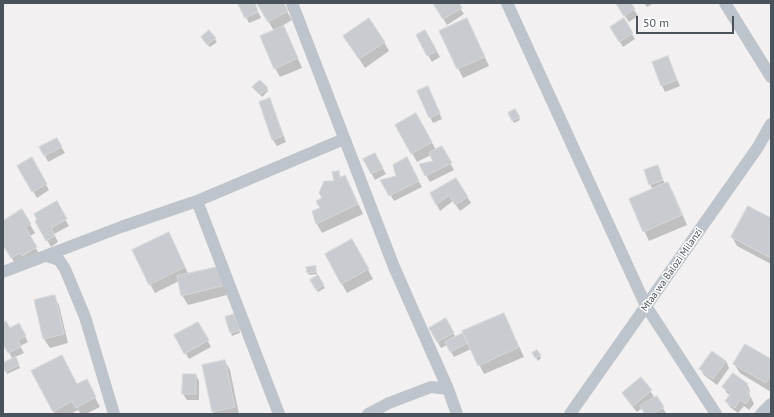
<!DOCTYPE html>
<html>
<head>
<meta charset="utf-8">
<style>
	body { margin:0 }
	#map { position:relative; width:774px; height:417px; overflow:hidden; background:#f2f0f0; font-family:"PT Sans",sans-serif }
	canvas { display:block }
	.frame { position:absolute; inset:0; border:4px solid #4a535c; pointer-events:none }
	.scale { position:absolute; left:636px; top:16px; width:98px; height:18px; box-sizing:border-box; border:2px solid #4a535c; border-top:0; padding-left:5px; font-size:12px; line-height:14px; white-space:nowrap; color:#4a535c; -webkit-text-stroke:3px #fff; paint-order:stroke }
</style>
</head>
<body>
<div id="map">
<canvas width="774" height="417"></canvas>
<div class="frame"></div>
<div class="scale">50 m</div>
</div>
<script>
const c = document.querySelector('canvas').getContext('2d');
c.lineJoin = 'round';
function paint(path, color) { c.fillStyle = color; c.fill(path, 'evenodd'); }
function strokePath(path, color, width, dash) { c.strokeStyle = color; c.lineWidth = width; c.lineCap = dash ? 'butt' : 'round'; c.setLineDash(dash || []); c.stroke(path); }
function label(font, color, halo, rows, align = 'center') {
  c.font = font + ' "PT Sans",sans-serif'; c.lineWidth = 3; c.setLineDash([]); c.textBaseline = 'middle'; c.strokeStyle = halo; c.fillStyle = color; for (const [text, x, y, turn = 0] of rows) {
    c.save(); c.translate(x, y); c.rotate((+turn || 0) * Math.PI / 180); c.textAlign = isNaN(turn) ? turn : align; if (halo) c.strokeText(text, 0, 0); c.fillText(text, 0, 0); c.restore();
  }
}
paint(new Path2D(`
	M239,3h15l7,15 -12,5z
	M258,3h24l10,17 -10,6 6,10 14,32 -22,9 -5,-9 -1,-37z
	M434,3h23l7,11 -17,11z
	M616,3h14l8,13 -9,6z
	M644,3h10l-7,4z
	M623,20l12,19 -12,8 -12,-20z
	M471,28l18,38 -26,12 -23,-47z
	M209,31l8,11 -7,5 -7,-7z
	M425,31l15,26 -8,5 -15,-26z
	M344,36l40,6 5,9 -24,17z
	M668,58l12,28 -15,6 -3,-6z
	M253,87l14,2 1,2 -6,6z
	M428,87l14,32 -9,4 -3,-6z
	M270,100l3,6 13,36 -9,4 -4,-6 -12,-37z
	M515,110l5,10 -6,3 -5,-10z
	M416,114l20,36 6,-2 12,22 -24,12 -10,-17 14,-3 -3,-7 -14,7 -21,-37z
	M60,145l5,8 -17,9 -7,-15z
	M31,159l18,31 -12,8 -19,-32z
	M406,159l16,28 -28,14 -12,-21 16,-3z
	M364,160h14l8,14 -11,6z
	M657,167l8,17 2,-1 6,9 14,33 -38,16 -19,-41 23,-10 -3,-6z
	M338,172l4,6 8,8 13,28 -41,19 -5,-9 -4,-12 8,-3 2,-10 12,-17z
	M456,179l15,24 -11,8 -7,-10 -13,10 -9,-18z
	M56,203l13,23 -15,8 4,8 -7,5 -15,-26z
	M22,211l13,22 -6,4 12,20 -24,10 -14,-24v-21z
	M771,219v45l-34,-18 -5,-9z
	M173,242l16,33 32,-8 10,27 -43,11 -6,-10 -3,-14 -24,12 -5,-9z
	M357,249l16,30 -26,14 -5,-9z
	M315,267l2,7 -8,1 -1,-3z
	M318,276l7,12 -7,4 -7,-11z
	M54,296l5,9 9,38 -18,5 -6,-9 -9,-38z
	M504,314l20,43 -40,17 -13,-25 -17,8 -7,-12 -6,3 -11,-19 16,-9 10,18 6,-4 6,10z
	M226,318h10l4,15 -8,3z
	M198,323l13,24 -22,12 -13,-23z
	M3,324l6,5 13,2 6,11 -8,4 4,7 -9,4 5,11 -13,6 -4,-10 10,-4 -10,-19z
	M537,351l4,7 -3,3 -5,-8z
	M771,360v32l-31,-19 -6,-9z
	M225,361l5,9 9,44h-25l-1,-2z
	M726,361l3,7 -12,17 -13,-10 -4,-6z
	M32,371l59,19 9,17 -14,7h-5l-3,-4 -7,4h-16z
	M184,375h12l3,6v19h-12l-4,-6z
	M641,378l14,20 1,-1 10,16 -20,1 -4,-6 -5,4 -10,-12 -4,-6z
	M747,384l3,7 -1,2 5,11 -5,6 -5,-4 -6,7 -8,-6 -4,-6 5,-5 -4,-3 -4,-6z`), '#0003');
const building = new Path2D(`
	M238,3h17l3,9 -13,6z
	M257,3h27l4,8 -20,11z
	M433,3h26l3,5 -19,11z
	M616,3h15l4,6 -11,7z
	M369,18l16,24 -26,17 -16,-23z
	M467,18l18,39 -28,12 -18,-38z
	M624,18l9,15 -14,9 -9,-15z
	M284,26l14,32 -24,11 -14,-33z
	M209,30l7,8 -9,7 -6,-8z
	M425,30l12,21 -10,5 -11,-21z
	M668,56l9,24 -16,6 -9,-24z
	M260,80l8,8 -8,7 -8,-8z
	M428,86l12,27 -11,5 -12,-27z
	M270,98l13,38 -11,4 -13,-38z
	M515,109l5,8 -8,4 -4,-8z
	M416,113l16,29 -21,12 -16,-29z
	M57,138l5,9 -18,9 -5,-9z
	M442,146l10,17 -27,13 -6,-12 14,-3 -4,-8z
	M375,153l8,15 -12,6 -8,-15z
	M32,157l15,27 -15,8 -15,-26z
	M407,157l12,24 -30,15 -9,-16 16,-4 -3,-11z
	M658,165l5,15 -14,5 -5,-15z
	M339,171l1,7 5,-3 13,29 -42,20 -4,-13 8,-3 -4,-7 6,-3 -3,-5 5,-12h10l-2,-9z
	M456,178l12,19 -13,8 -6,-10 -13,10 -6,-12z
	M668,182l14,33 -39,17 -14,-33z
	M57,201l10,18 -16,9 4,8 -9,5 -11,-20 2,-1 -3,-6z
	M748,206l23,12v40l-40,-21z
	M22,209l9,15 -6,3 12,20 -15,9 -2,-3 -9,5 -8,-13v-24z
	M169,232l16,35 -36,18 -17,-35z
	M352,239l17,30 -28,15 -16,-30z
	M222,266l4,19 -45,11 -4,-20z
	M316,266v6l-9,1 -1,-6z
	M318,275l6,10 -8,5 -6,-10z
	M55,295l9,39 -21,5 -9,-39z
	M504,313l15,34 -41,19 -16,-35z
	M234,314l6,16 -10,3 -5,-16z
	M446,318l8,15 -17,9 -8,-14z
	M6,321l4,7 9,-5 7,13 -8,4 3,7 -13,6 -5,-9v-21z
	M198,322l11,18 -25,14 -10,-19z
	M463,333l5,10 -18,9 -5,-10z
	M745,344l26,15v16l-5,8 -33,-19z
	M537,350l4,5 -6,3 -3,-5z
	M712,351l14,10 -13,18 -14,-10z
	M62,355l15,29 10,-5 9,18 -20,11 -4,-7 -19,11 -22,-41z
	M16,357l3,8 -14,7 -2,-9z
	M225,360l10,47 -23,5 -10,-47z
	M733,373l15,11 -3,4 4,3 -2,3 4,3 -5,7 -6,-4 -5,8 -10,-7 6,-8 -9,-6z
	M183,374h13v20h-14z
	M641,377l11,13 -19,16 -11,-13z
	M657,396l7,11 -11,7h-8l-5,-8z`);
paint(building, '#c8cbcf');
strokePath(building, '#d5d7db', 1);
strokePath(new Path2D(`
	M292,3l102,264 54,122 9,25
	M507,3l139,303 70,108
	M725,3l46,74
	M197,201l82,213
	M47,256l12,4 6,9 20,48 29,97
	M3,272l118,-45 76,-26 147,-62
	M368,414l21,-11 42,-16 17,2
	M570,414l188,-267 13,-23
	M761,414l10,-10`), '#bec4cb', 12);
label('10px', '#4a535c', '#fff', [
	["Mtaa wa Balozi Milanzi",672,270,-55]
]);
</script>
</body>
</html>
